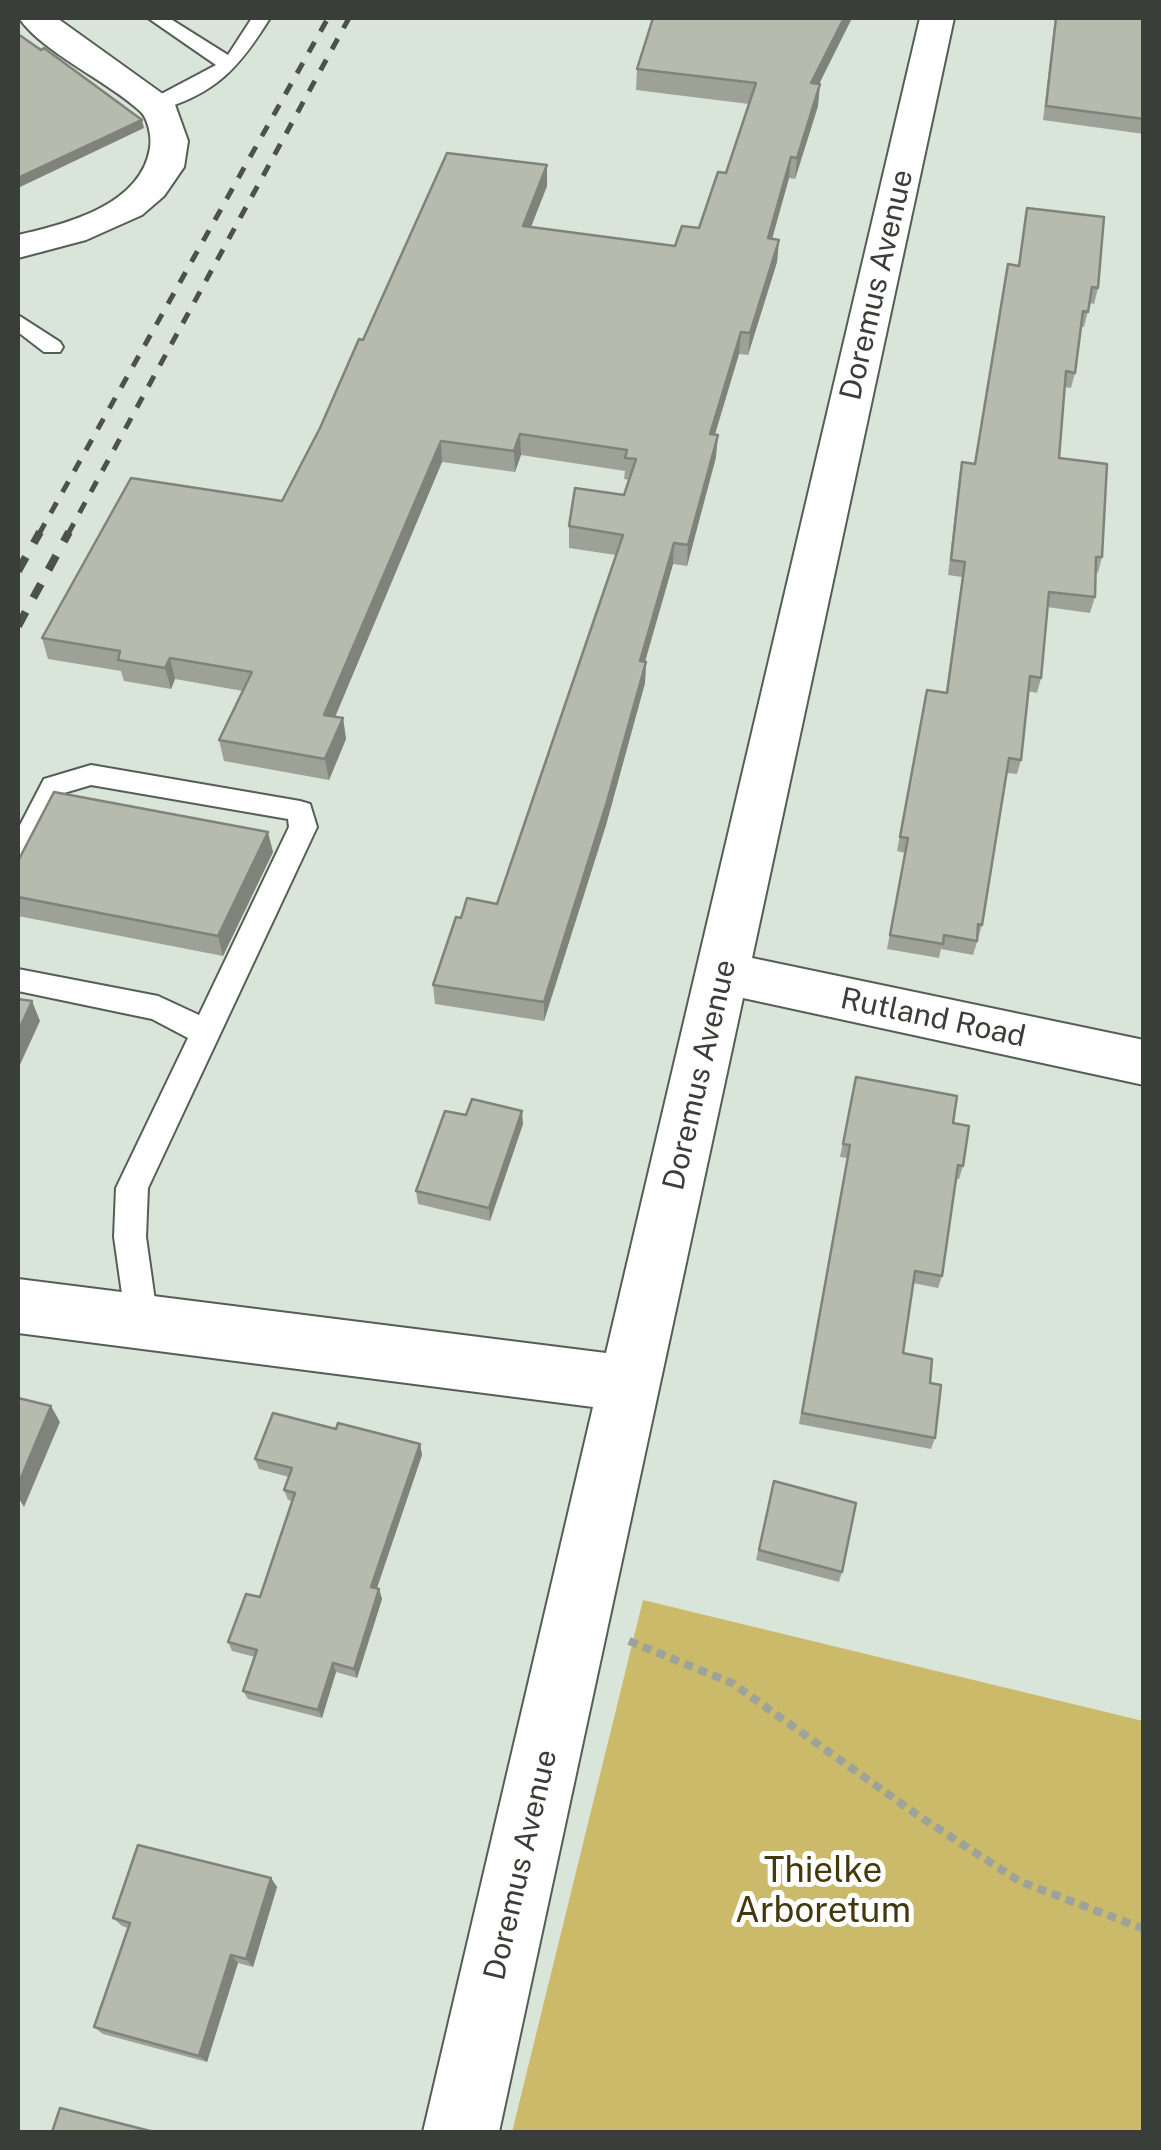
<!DOCTYPE html>
<html>
<head>
<meta charset="utf-8">
<style>
	body { margin:0 }
	#map { position:relative; width:1161px; height:2150px; overflow:hidden; background:#dae5d9; font-family:"Public Sans",sans-serif }
	canvas { display:block }
	.frame { position:absolute; inset:0; border:20px solid #3a3e39; pointer-events:none }
</style>
</head>
<body>
<div id="map">
<canvas width="1161" height="2150"></canvas>
<div class="frame"></div>
</div>
<script>
const c = document.querySelector('canvas').getContext('2d');
c.lineJoin = 'round';
function paint(path, color) { c.fillStyle = color; c.fill(path, 'evenodd'); }
function strokePath(path, color, width, dash) { c.strokeStyle = color; c.lineWidth = width; c.lineCap = dash ? 'butt' : 'round'; c.setLineDash(dash || []); c.stroke(path); }
function label(font, color, halo, rows, align = 'center') {
  c.font = font + ' "Public Sans",sans-serif'; c.lineWidth = 10; c.setLineDash([]); c.textBaseline = 'middle'; c.strokeStyle = halo; c.fillStyle = color; for (const [text, x, y, turn = 0] of rows) {
    c.save(); c.translate(x, y); c.rotate((+turn || 0) * Math.PI / 180); c.textAlign = isNaN(turn) ? turn : align; if (halo) c.strokeText(text, 0, 0); c.fillText(text, 0, 0); c.restore();
  }
}
paint(new Path2D(`
	M643,1600l500,121v411h-631z`), '#ccba6b');
const service = new Path2D(`
	M148,18h21l59,37 24,-37h18c-31,50 -55,77 -115,93l-7,-2v-8l68,-36z
	M18,315l42,27 3,5 -3,5h-16l-26,-20z
	M91,765l209,36 10,3 7,23 -169,361 -2,49 12,85 -4,10 -12,5 -12,-5 -4,-10 -12,-85 2,-49 72,-150 -36,-19 -134,-28v-22l140,27 41,19 90,-188 -1,-8 -197,-34 -27,8 -36,68 -10,3v-35l26,-50z`);
const minor = new Path2D(`
	M19,18h38l117,84 14,39 -4,26 -20,29 -22,19 -56,25 -68,18v-23c49,-11 123,-30 132,-87 2,-11 -2,-29 -9,-36 -33,-31 -98,-59 -122,-94z
	M920,18h34l-202,940 392,82v45l-401,-87 -244,1134h-76l170,-725 -575,-74v-54l588,74z`);
strokePath(service, '#555e55', 4);
strokePath(minor, '#555e55', 4);
strokePath(new Path2D(`
	M629,1641l103,42 184,131 103,67 125,48`), '#9ba39a', 8, [9, 6]);
paint(service, '#fff');
paint(minor, '#fff');
strokePath(new Path2D(`
	M39,534l289,-516
	M68,534l281,-516`), '#4c514b', 5, [12, 12]);
strokePath(new Path2D(`
	M18,571l22,-39
	M18,626l51,-94`), '#4c514b', 8, [16, 16]);
paint(new Path2D(`
	M653,18h199l-33,66 -1,22 -23,73 -6,-1 -17,61 7,1 -2,22 -29,93 -9,-1 -24,81 1,22 -29,109 -14,-2 -28,98h1l-1,21 -39,142 -62,196 -109,-17 -2,-19 28,-67 36,-14 119,-349 -47,-7v-22l55,-31 5,-15 -5,-1 1,-8 -104,-16 -6,17 -73,-10 -107,255 8,1 3,21 -17,41 -105,-19 -5,-21 24,-49 -68,-12 -4,10 -47,-8 -3,-10 -73,-12 -6,-21 240,-137 38,-73 43,-88 184,-175v21l-16,41 144,19 24,-18 27,-55 23,-69 -113,-14 1,-21z
	M1055,18h89v116l-101,-14z
	M1027,208l71,80 -4,16 -4,-1 -6,24h-3l-6,46 -4,15 -6,-1 -6,71 43,99 -4,16 -2,-1 -1,25 -5,16 -43,-6 -6,71 -4,15 -9,-2 -7,69 -4,14 -10,-1 -25,152 -4,14 -5,16 -32,-6 -2,9 -52,-9 18,-96 -8,-2 30,-161 19,2 16,-115 -14,-2 11,-97 3,-16 12,2 44,-198z
	M273,852l-50,104 -205,-40v-55z
	M856,1077l97,46 10,43 -4,13h-3l-14,97 -4,12 -25,-5 -10,70 27,30 5,55 -4,11 -132,-25 48,-266 -7,-1z
	M466,1115l57,9 -33,97 -72,-17 -2,-13z
	M336,1429l84,15 2,11 -46,134h3l3,10 -25,79 -21,-6 -14,46 -74,-19 -5,-8 12,-34 -23,-6 -4,-9 32,-45 32,-96 -4,-1 -4,-10 5,-13 -30,-8 -4,-10z
	M774,1481l68,91 -3,10 -83,-22z
	M271,1878l6,9 -24,80 -15,-4 -31,99 -104,-28 -9,-7 34,-99 -6,-2 -9,-8z`), '#9da196');
paint(new Path2D(`
	M844,18h8l-43,86 2,-21z
	M820,84l-2,22 -23,73 2,-21z
	M142,120l2,8 -126,60v-10z
	M791,157l-2,21 -23,82 2,-22z
	M547,165v21l-24,61v-21z
	M779,240l-2,22 -29,93 2,-22z
	M741,332l-2,22 -31,102 2,-22z
	M520,434l1,21 -6,17 -1,-21z
	M718,435l-2,22 -29,109 1,-21z
	M441,441l1,21 -115,274 -3,-21z
	M674,543l-1,21 -34,118 1,-21z
	M170,658l5,21 -4,10 -6,-21z
	M646,662l-1,21 -39,142 -62,196v-19z
	M343,718l3,21 -17,41 -4,-21z
	M268,832l5,20 -50,104 -5,-20z
	M32,1001l8,20 -22,48v-37z
	M522,1111l1,13 -33,97 -1,-13z
	M51,1406l9,16 -36,85 -6,-10v-12z
	M420,1444l2,11 -48,142 -3,-10z
	M379,1589l3,10 -25,79 -3,-9z
	M333,1663l3,9 -14,46 -4,-8z
	M271,1878l6,9 -24,80 -7,-8z
	M231,1955l7,8 -31,99 -8,-6z`), '#80837a');
const building = new Path2D(`
	M653,18h191l-33,65 9,1 -23,74 -6,-1 -23,81 11,2 -29,93 -9,-1 -31,102 8,1 -30,110 -14,-2 -34,118 6,1 -40,143 -62,197 -111,-17 23,-68 5,1 6,-20 30,6 126,-369 -54,-9 6,-38 49,7 12,-36 -11,-1 2,-8 -107,-16 -6,17 -73,-10 -117,274 19,3 -18,41 -106,-19 33,-68 -82,-14 -5,10 -47,-8 2,-9 -78,-13 89,-160 151,23 38,-73 39,-89 4,1 84,-187 100,12 -24,61 152,20 7,-20 17,2 19,-56 8,1 30,-90 -119,-14z
	M1056,18h88v101l-98,-13z
	M18,34l23,16 3,-2 98,72 -124,58z
	M1027,208l77,9 -6,71 -6,-1 -4,25 -5,-1 -8,62 -9,-2 -7,87 48,6 -5,93h-6l-1,40 -46,-5 -8,86 -11,-2 -9,84 -12,-2 -27,167 -4,-1 -1,17 -33,-6 -1,9 -53,-9 18,-97 -8,-1 27,-147 20,3 18,-131 -14,-2 11,-98 13,2 33,-200 11,2z
	M54,792l214,40 -50,104 -200,-39v-36z
	M18,999l14,2 -14,31z
	M856,1077l101,19 -4,27 16,3 -6,40 -5,-1 -16,111 -27,-5 -12,82 29,6 -2,24 11,2 -6,53 -133,-25 48,-268 -7,-1z
	M472,1099l50,12 -33,97 -73,-17 29,-80 21,4z
	M18,1398l33,8 -33,79z
	M273,1413l63,16 2,-6 82,21 -49,143 8,2 -25,80 -21,-6 -15,47 -75,-19 14,-41 -29,-8 18,-48 14,3 35,-104 -11,-3 8,-22 -37,-9z
	M774,1481l82,22 -14,69 -83,-22z
	M138,1845l133,33 -25,81 -15,-4 -32,101 -105,-29 36,-104 -17,-5z
	M60,2108l94,24h-102z`);
paint(building, '#b7bbae');
strokePath(building, '#80837a', 2.5);
label('30px', '#3a3e39', '#fff', [
	["Doremus Avenue",877,285,-77],
	["Rutland Road",933,1018,12],
	["Doremus Avenue",700,1075,-77],
	["Doremus Avenue",521,1865,-77]
]);
label('35px', '#42390e', '#fff', [
	["Thielke",823,1871],
	["Arboretum",823,1911]
]);
</script>
</body>
</html>
